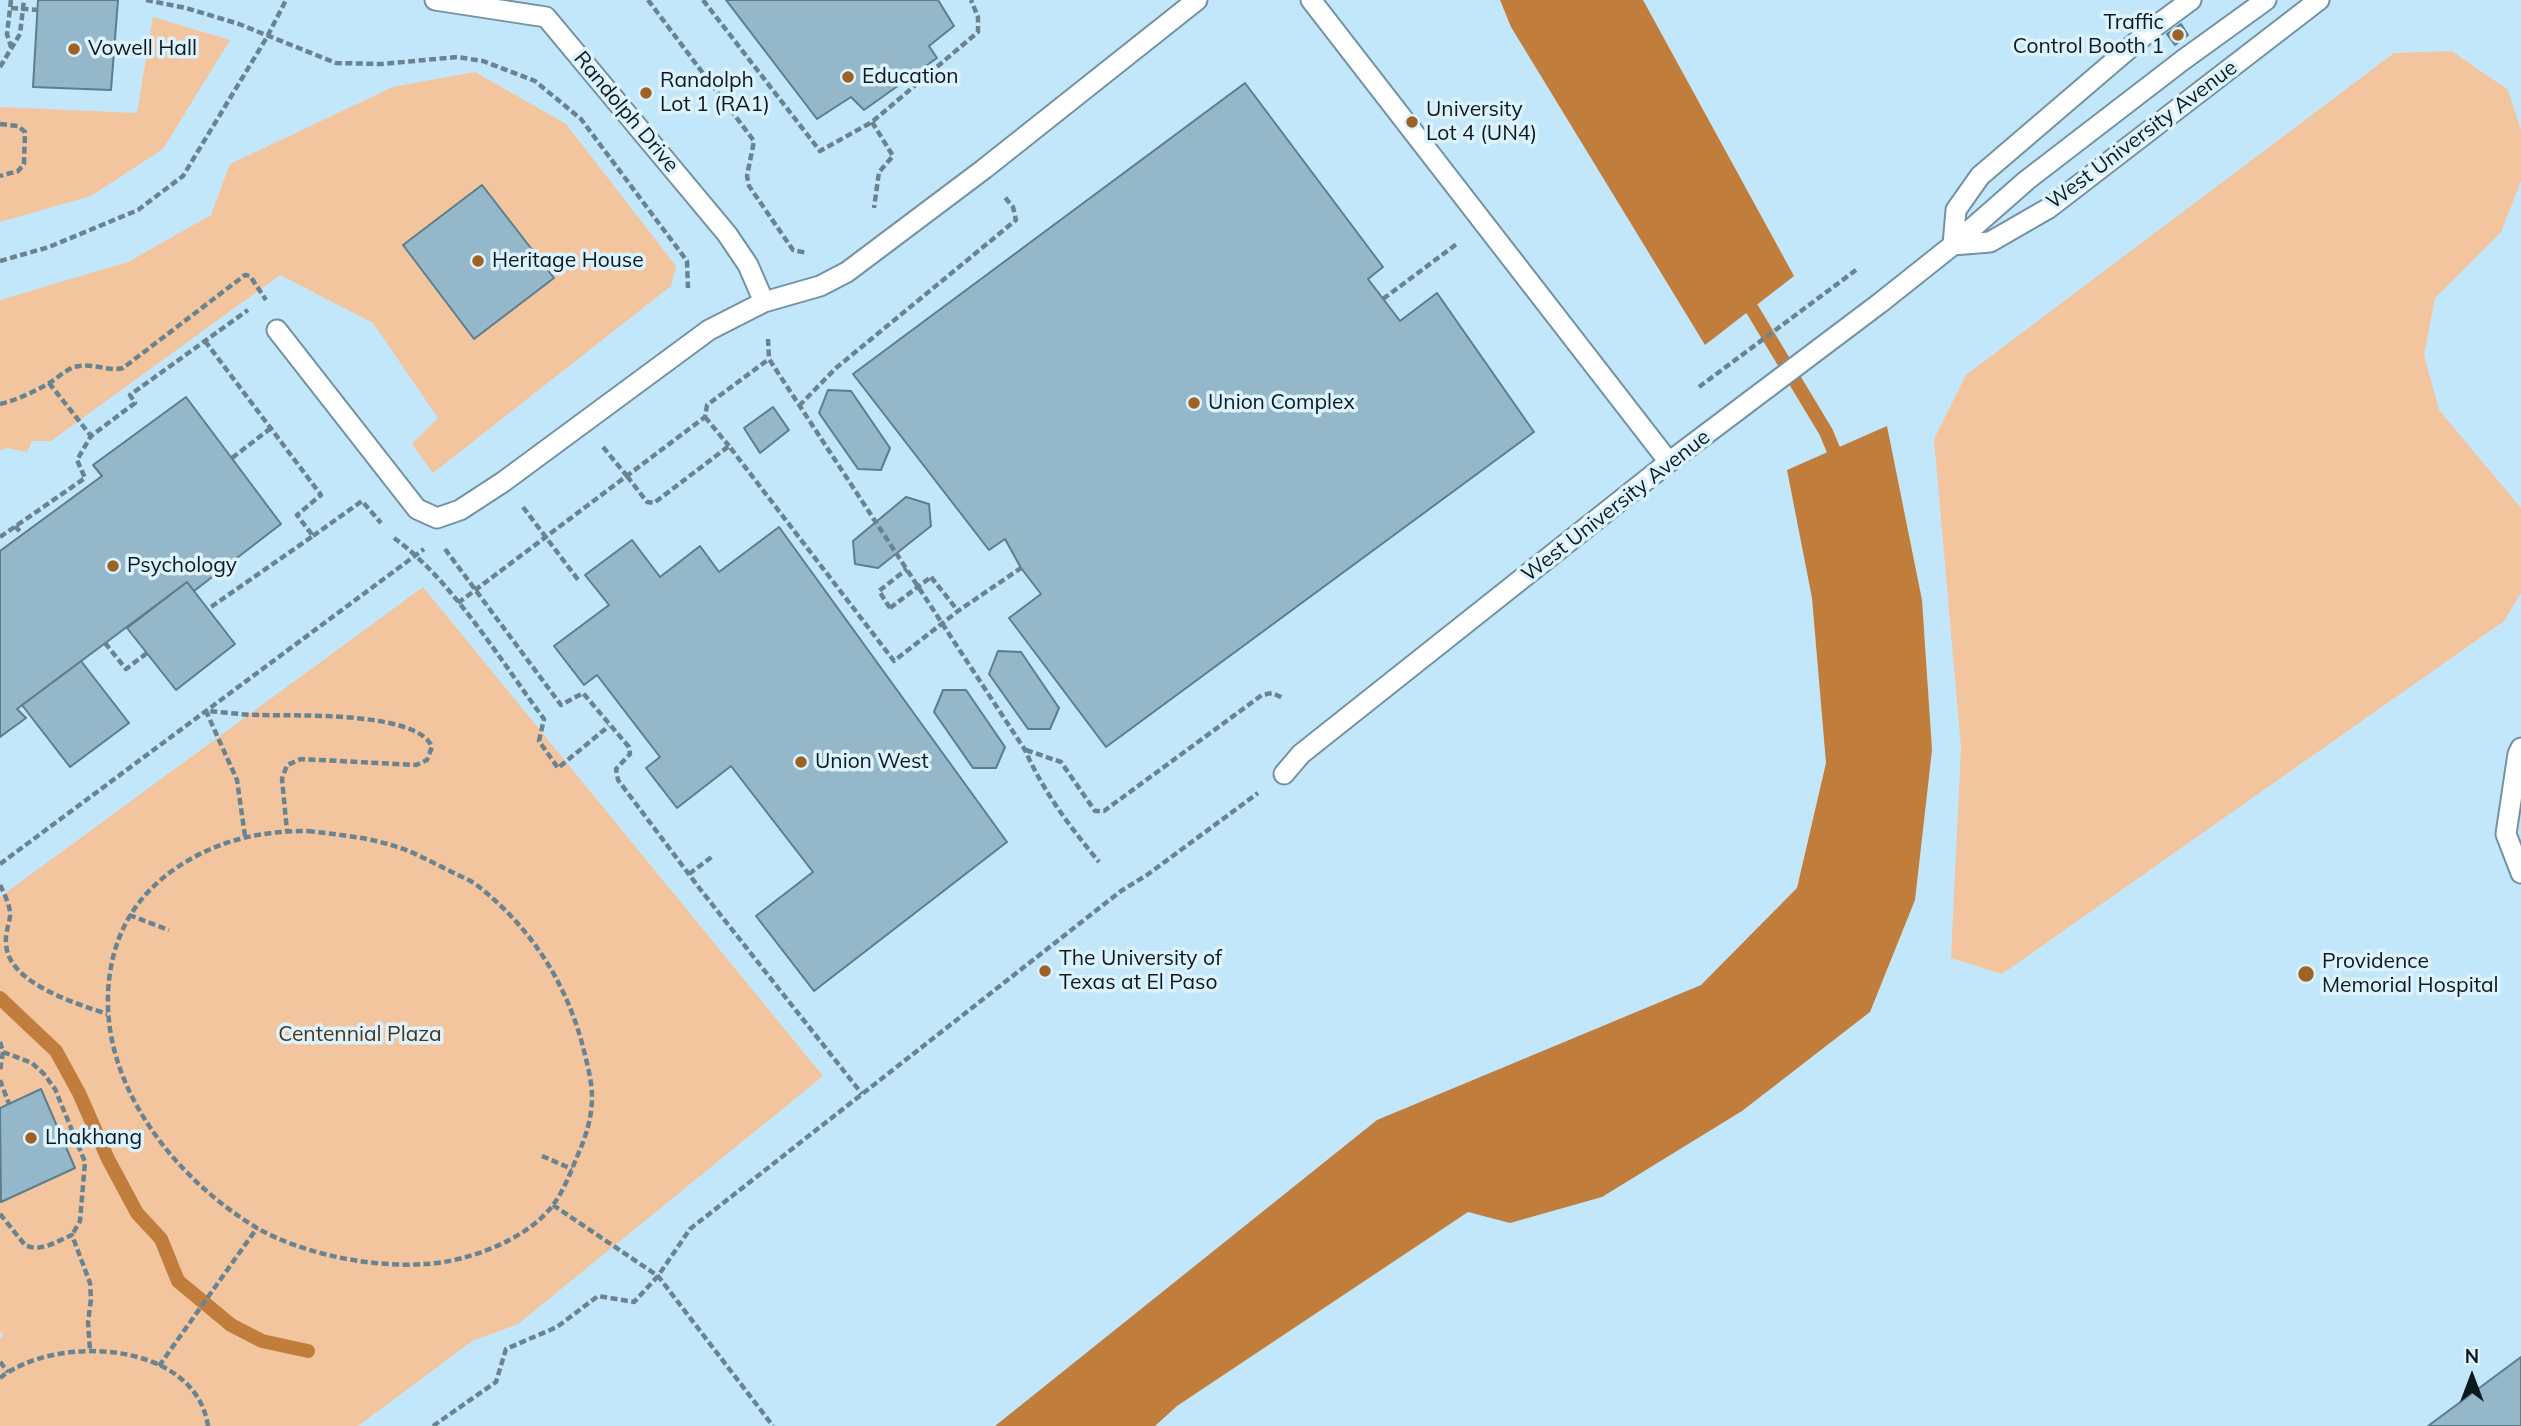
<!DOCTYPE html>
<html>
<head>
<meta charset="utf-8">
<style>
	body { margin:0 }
	#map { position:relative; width:2521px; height:1426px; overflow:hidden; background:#c3e7fa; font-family:Mulish,sans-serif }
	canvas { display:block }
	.north { position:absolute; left:2437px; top:1342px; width:70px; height:70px; -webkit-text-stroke:5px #dcf2fd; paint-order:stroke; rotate:0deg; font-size:19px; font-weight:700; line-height:28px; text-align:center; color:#0c1a20 }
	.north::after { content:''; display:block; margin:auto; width:24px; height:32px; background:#0c1a20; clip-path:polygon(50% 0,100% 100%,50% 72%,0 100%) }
</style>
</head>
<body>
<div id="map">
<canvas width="2521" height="1426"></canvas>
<div class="north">N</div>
</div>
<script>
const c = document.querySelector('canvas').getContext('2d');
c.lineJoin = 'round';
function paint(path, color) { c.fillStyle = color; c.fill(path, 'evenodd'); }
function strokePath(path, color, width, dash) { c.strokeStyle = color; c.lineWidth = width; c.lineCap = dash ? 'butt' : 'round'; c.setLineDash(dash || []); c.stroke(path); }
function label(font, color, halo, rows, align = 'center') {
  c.font = font + ' Mulish,sans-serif'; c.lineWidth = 7; c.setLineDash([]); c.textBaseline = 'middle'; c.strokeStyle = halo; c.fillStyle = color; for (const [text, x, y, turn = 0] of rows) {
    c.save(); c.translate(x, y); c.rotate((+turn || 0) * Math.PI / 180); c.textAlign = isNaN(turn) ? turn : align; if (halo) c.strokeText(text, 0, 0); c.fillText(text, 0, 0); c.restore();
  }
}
paint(new Path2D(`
	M153,17l77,23 -67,109 -72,47 -91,26v-115l137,6z
	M2452,51l56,39 13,40v51l-20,51 -66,66 -11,57 15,55 82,98v85l-17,28 -502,353 -51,-16 10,-211 -27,-308 32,-64 428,-322z
	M475,72l91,52 110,142 -5,20 -238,187 -21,-29 26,-26 -65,-95 -93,-48 -229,166h-19l-5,11 -20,-4 -7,2v-150l128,-38 83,-47 19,-51 163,-77z
	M423,587l400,489 -305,248 -46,17 -114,85h-358v-87l3,-3 -3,-5v-434z`), '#f2c59e');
paint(new Path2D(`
	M1500,0h143l151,276 -89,69 -194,-318z
	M1887,426l35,174 10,150 -17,150 -45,112 -128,99 -140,86 -92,26 -42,-11 -291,194 -22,20h-160l382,-306 324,-135 96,-97 29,-125 -14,-165 -25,-128z`), '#c17d3c');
strokePath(new Path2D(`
	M1743,294l83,138 15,36
	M0,998l56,53 23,42 29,66 29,54 24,26 17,42 53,44 31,16 46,10`), '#c17d3c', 14);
const building = new Path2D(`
	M38,0h80l-7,90 -78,-3z
	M726,0h212l16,26 -25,20 8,12 -73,52 -13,-13 -34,22z
	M2181,24l7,11 -13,10 -8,-11z
	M1245,83l138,184 -15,12 32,42 37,-28 97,139 -428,315 -97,-129 32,-24 -20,-26 -16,-29 -16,11 -136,-176z
	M482,185l72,93 -80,61 -71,-94z
	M828,390l23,1 39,57 -9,22 -23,-1 -39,-56z
	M186,397l95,127 -87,67 -7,-9 -170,127 9,9 -26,19v-186l102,-75 -9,-11z
	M773,407l16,23 -29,23 -16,-25z
	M906,497l23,7 2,22 -53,42 -23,-4 -2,-23z
	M779,527l228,315 -193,149 -58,-75 57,-44 -82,-106 -54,42 -31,-40 14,-11 -63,-82 -13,10 -30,-39 55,-41 -24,-30 47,-35 28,37 40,-31 19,26z
	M187,582l48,62 -59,46 -49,-62z
	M998,651l23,1 38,56 -9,21h-22l-39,-55z
	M81,661l48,62 -59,44 -48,-62z
	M943,690h23l39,57 -9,21h-23l-39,-56z
	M41,1089l34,79 -74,34 -1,-94z
	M2521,1357v69h-93z`);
paint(building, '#94b8c9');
strokePath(building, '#5c7d8d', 2);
const lane = new Path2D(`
	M435,0l111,17 181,217 21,31 16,37
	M1311,0l358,462
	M1953,245l37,-3 59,-34 270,-208
	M1953,245l3,-35 24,-34 173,-148 38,-28
	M277,330l140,179 20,9 23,-8 43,-28 206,-152 55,-28 56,-16 27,-14 137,-103 213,-169
	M2521,748l-3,6 -12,80 15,39
	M1284,774l17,-20 368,-292 211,-159 73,-58 74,-65 156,-120 83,-60`);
strokePath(lane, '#7193a4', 23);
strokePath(new Path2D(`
	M11,0l-4,34 4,13
	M146,0l40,8 53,16 97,39 46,1 75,-7 26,4 52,20 46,38 106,142 1,27
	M648,0l106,141 -7,35 2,10 44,64 14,3
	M703,0l117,151 52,-29 106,-90v-15l-7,-17
	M0,67l20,-33 4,-34
	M872,122l21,34 -14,16 -5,36
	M0,124l18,2 7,6 -1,32 -6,7 -18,5
	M0,261l49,-14 89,-37 45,-34 84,-139 19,-37
	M1383,299l75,-56
	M768,339l1,20 256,391c18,41 45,77 74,112
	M205,341l116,154 -24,20 16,21 -105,73
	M49,383l42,53
	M1699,387l157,-117
	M0,404c19,-5 34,-12 51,-22 7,-5 15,-12 23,-15 19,-5 33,5 49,1l122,-93 5,1 16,24
	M799,406l37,-38 180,-148 -3,-13 -10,-12
	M705,417l24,29
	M603,447l24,29
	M232,458l39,-30
	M523,507l56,74
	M15,526l7,8
	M313,536l49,-35 19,22
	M0,537l85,-59 -8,-18 14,-24 44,-33 -5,-8 118,-85
	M394,538c57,41 107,123 150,181l-5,22 19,27 51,-42
	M445,549l116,156 22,-12 46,54 1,7 -14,15 2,11 82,109 162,205
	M931,577l27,34
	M458,603l247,-186 2,-12 62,-46
	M890,608l-11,-17 28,-22
	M105,643l21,26 21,-16
	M1026,750l35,12 34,49h9l158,-116 10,-2 11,5
	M308,831c31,4 62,6 92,17 16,5 31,14 46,21 11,6 23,10 32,17 53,42 88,96 105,161 4,16 9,34 9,50 0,22 -7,42 -16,62 -6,15 -13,33 -23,46 -26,35 -86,57 -128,59 -52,4 -123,-10 -168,-36 -86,-52 -163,-151 -147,-255 6,-42 27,-77 62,-102 42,-30 85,-40 136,-40z
	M245,836l-8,-56 -31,-69c18,1 36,4 54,4 35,1 158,-4 172,32l-5,13 -11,5 -115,-6 -14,6 -5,14 5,52
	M0,864l424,-315
	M689,874l24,-18
	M0,885c4,8 11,22 10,31 -1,9 -5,17 -4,27 1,40 69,60 101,71
	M129,915l40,15
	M0,1042l3,10 -3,19
	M3,1052l29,11 12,11 11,15 30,73 -5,59 -8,14
	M0,1080l9,24
	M542,1156l30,13
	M553,1205l105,71 115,150
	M0,1214l25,31c15,8 32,-4 47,-10l18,48 1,16 -3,23 2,28
	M0,1362l8,10
	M159,1366l98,-138
	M0,1378c55,-44 195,-38 208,48
	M433,1426l63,-44 10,-33 51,-22 41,-31 36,6 24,-26 32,-47 431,-338 26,-16 111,-82`), '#6a8390', 4.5, [7, 3.5]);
strokePath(lane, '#fff', 19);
strokePath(new Path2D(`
	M11,8l26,2
	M627,476l20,26 7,1 75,-57 165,215 64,-50 63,-43
	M890,608l41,-31`), '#6a8390', 4.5, [7, 3.5]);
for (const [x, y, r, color] of [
	[2178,35,7,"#9e6225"],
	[74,49,7,"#9e6225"],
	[848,77,7,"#9e6225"],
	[646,93,7,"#9e6225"],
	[1412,122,7,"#9e6225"],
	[478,261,7,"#9e6225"],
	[1194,403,7,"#9e6225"],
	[113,566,7,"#9e6225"],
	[801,762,7,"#9e6225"],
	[1045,971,7,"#9e6225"],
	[2306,974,9,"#9e6225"],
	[31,1138,7,"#9e6225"]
]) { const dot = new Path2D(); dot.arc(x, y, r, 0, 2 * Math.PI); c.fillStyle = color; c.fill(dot); strokePath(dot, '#dcf2fd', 2.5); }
label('21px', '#0c1a20', '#dcf2fd', [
	["Traffic",2164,23,"right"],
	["Control Booth 1",2164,47,"right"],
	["Vowell Hall",88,49],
	["Education",862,77],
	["Randolph",660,81],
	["Lot 1 (RA1)",660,105],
	["University",1426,110],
	["Lot 4 (UN4)",1426,134],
	["Heritage House",492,261],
	["Union Complex",1208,403],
	["Psychology",127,566],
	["Union West",815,762],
	["The University of",1059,959],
	["Texas at El Paso",1059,983],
	["Providence",2322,962],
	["Memorial Hospital",2322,986],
	["Lhakhang",45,1138]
], 'left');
label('21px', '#0c1a20', '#dcf2fd', [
	["Randolph Drive",626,112,50],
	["West University Avenue",2142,135,-37],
	["West University Avenue",1616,506,-38]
]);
label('21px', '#503317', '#dcf2fd', [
	["Centennial Plaza",360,1035]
]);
</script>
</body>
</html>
